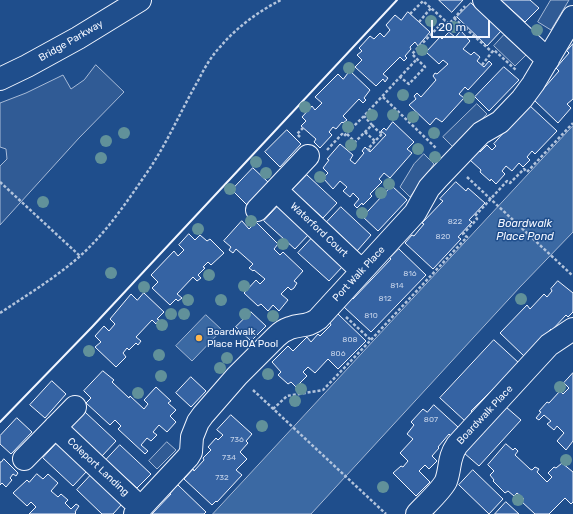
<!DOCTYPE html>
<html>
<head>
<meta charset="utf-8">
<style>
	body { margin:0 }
	#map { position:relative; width:573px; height:514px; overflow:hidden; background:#1f4e8c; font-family:Rubik,sans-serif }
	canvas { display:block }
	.scale { position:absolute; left:431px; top:20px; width:59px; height:18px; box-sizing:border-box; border:2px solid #f2f6ff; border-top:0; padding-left:5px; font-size:12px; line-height:14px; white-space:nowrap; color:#f2f6ff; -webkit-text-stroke:3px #1f4e8c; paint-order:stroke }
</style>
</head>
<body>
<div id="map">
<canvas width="573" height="514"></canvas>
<div class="scale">20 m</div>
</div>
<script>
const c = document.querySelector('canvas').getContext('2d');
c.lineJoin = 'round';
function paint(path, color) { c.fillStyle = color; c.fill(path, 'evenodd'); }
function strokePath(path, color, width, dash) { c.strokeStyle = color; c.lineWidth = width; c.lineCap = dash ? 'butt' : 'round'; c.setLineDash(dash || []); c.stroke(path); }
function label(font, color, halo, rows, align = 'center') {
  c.font = font + ' Rubik,sans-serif'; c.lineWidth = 3; c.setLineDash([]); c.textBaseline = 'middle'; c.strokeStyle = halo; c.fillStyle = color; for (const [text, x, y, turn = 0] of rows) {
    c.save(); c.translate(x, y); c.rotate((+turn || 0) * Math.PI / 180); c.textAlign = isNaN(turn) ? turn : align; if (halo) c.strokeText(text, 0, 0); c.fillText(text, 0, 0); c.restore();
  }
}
const parking = new Path2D(`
	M551,0h18l-18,30 -13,-8z
	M504,35l22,20 -11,11 -21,-20z
	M96,65l28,27 -45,46 -79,87v-59l7,-7 -1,-10 -6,-2v-44l26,-10 37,-18 8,14 13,-9z
	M477,104l10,10 -34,33 -10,-10z
	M424,154l10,10 -24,33 -10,-10 14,-23z
	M167,442l9,8 -19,19 -8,-8z`);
paint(parking, '#305b95');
strokePath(parking, '#a8bbd7', 1);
const water = new Path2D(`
	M573,126v106l-53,55 -209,227h-98z
	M206,315l16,15 -30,31 -16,-15z`);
paint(water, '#3b69a3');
strokePath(water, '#a8bbd7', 1);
const building = new Path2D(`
	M439,0h24l-11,12z
	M503,0h27l9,8 -14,14 -23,-21z
	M471,3l30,28 -14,15 -30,-29z
	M408,12l22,20 -12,14 -3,-4 -5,5 1,2 -6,7 2,2 -3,3 -4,-4 -17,17 5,4 -3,4 -2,-3 -7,7 -21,-19 7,-7 -5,-5 5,-4 -3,-3 11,-12 4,3 6,-6 4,4 6,-7 -4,-5 9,-10 6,5z
	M461,31l9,10 -7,8 8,6 3,-3 6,5 -3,4 7,6 5,-6 3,3 -24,26 -3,-3 -6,7 5,4 -22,24 -6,-4 -6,7 -21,-20 7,-6 -2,-3 3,-3 4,4 15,-17 -3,-4 2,-3 2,1 11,-10 -5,-4 -4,4 -13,-12 14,-15 2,2 7,-7 6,5z
	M573,44v55l-6,5 4,4 -13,15 -24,-23 11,-13 14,-16 -3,-3 13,-15 -2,-2z
	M504,67l15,13 -30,31 -14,-14z
	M350,71l20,19 -6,8 2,2 -3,3 -4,-4 -16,17 4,4 -4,3 -1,-1 -6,7 -3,-2 -4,5 3,3 -12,13 -6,-6 2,-3 -15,-13 5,-5 -4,-4 10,-11 3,4 7,-7 -7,-6 23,-23 5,5z
	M529,105l28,26 -22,23 -3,-3 -5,6 3,3 -7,7 -4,-4 -7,8 -6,-5 -4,5 3,3 -9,10 -5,-5 -1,2 -10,-9 1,-2 -11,-10 9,-9 1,1 7,-7 5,5 4,-4 -2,-2z
	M393,122l21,20 -7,7 5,4 -22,25 -6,-5 -5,6 3,3 -12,12 2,2 -9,9 -1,-2 -5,5 -3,-3 5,-6 -6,-6 -3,4 -7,-6 4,-4 -7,-6 -7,8 -10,-11 5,-5 -5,-5 6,-8 -2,-1 13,-15 13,11 -3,5 5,4 9,-11 -2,-2 3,-4 5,5 16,-17 -5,-4 3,-3 2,2z
	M287,130l14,14 -21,23 -15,-15z
	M253,168l15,14 -21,23 -15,-15z
	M307,175l30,28 -14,15 -31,-28z
	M456,182l10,9 2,-3 17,15 -16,17 3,2 -14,15 3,2 -28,30 -28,-26 7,-8 2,1 10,-12 -2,-1 21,-22 -3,-2z
	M392,186l15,14 -29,31 -15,-14z
	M278,206l31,28 -14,15 -31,-28z
	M341,207l30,28 -14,16 -30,-29z
	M242,221l7,8 7,-7 22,22 -4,5 6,6 3,-3 20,19 -9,10 3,2 -3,5 -3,2 -3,-3 -7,7 7,6 -9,11 -6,-6 -5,6 -7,-7 -3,2 -14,-13 12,-13 4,4 5,-5 -11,-9 -1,1 -4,-3 4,-4 -17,-15 -3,4 -4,-3 2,-3 -7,-6z
	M189,234l6,6 5,-5 7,6 3,-2 14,14 -13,12 -3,-3 -5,5 2,1 -7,7 3,3 -4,3 -4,-4 -16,17 5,4 -4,3 -2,-2 -6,6 -18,-17 6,-6 -7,-7 23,-24 4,5 6,-6 -5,-5z
	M312,238l31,28 -14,15 -31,-28z
	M399,249l27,26 -55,57 -27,-25 8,-9 1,1 38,-40 -1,-1z
	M558,281l15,12v19l-5,5 -2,-2 -14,15 -1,-1 -27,27 -24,-23 27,-28 3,4 14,-15 3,3 5,-6 -1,-2z
	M144,293l20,19 -7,7 2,1 -3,4 -4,-4 -16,17 5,4 -3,4 -2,-2 -7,7 -2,-2 -4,5 3,4 -10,10 -21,-20 6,-5 -6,-6 9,-10 5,5 6,-7 -5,-5 21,-25 6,6z
	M251,312l15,14 -15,15 -15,-14z
	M338,314l28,27 -28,28 -10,-10 -13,14 -7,-6 -5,5 4,4 -11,11 -5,-5 -3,2 -10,-9 3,-3 -9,-10 16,-16 5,5 14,-14 4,5 7,-8 2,2 11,-11 -1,-2z
	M494,340l25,23 -48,48 1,1 -7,9 -25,-23z
	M103,371l11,9 -2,2 17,16 1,-2 14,13 4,-5 -4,-4 12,-13 15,14 -3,2 8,7 -6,6 6,6 -9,10 -8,-7 -6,7 4,3 -6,6 -4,-3 -6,7 7,6 -3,3 -27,-25 3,-3 -6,-6 -5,5 -24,-22 5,-5 -7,-7z
	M573,373v68l-7,9 -9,-9 7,-8 -7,-7 -3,4 -7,-6 4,-3 -7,-6 -5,5 -3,-2 5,-6 -2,-1 8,-9 2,1 11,-12 3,3 6,-6 -5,-5z
	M191,377l15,14 -15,16 -15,-14z
	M52,381l14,13 -21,24 -15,-13z
	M434,405l24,22 -7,9 -2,-2 -11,13 1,1 -7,8 5,5 -8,8 -4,-4 -6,6 11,11 -14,14 -23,-23 8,-7 2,1 5,-6 -8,-8 13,-14 -6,-5 7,-9 -3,-3 12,-13 4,3z
	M506,407l15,13 -42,46 -15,-13z
	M85,412l31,29 -14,15 -31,-29z
	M231,415l21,19 -6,7 2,2 -8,9 7,7 -11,11 6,5 -25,27 -1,-1 -4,4 -28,-26 9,-10 1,2 10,-11 -1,-2 8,-8 -3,-3 8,-9 2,2 5,-5 -6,-5z
	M17,418l15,14 -21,22 -11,-10v-8z
	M57,443l30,28 -14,15 -30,-28z
	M506,444l7,6 2,-2 3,3 -3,4 15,14 2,1 3,-3 4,2 -2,3 10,10 5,-5 -4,-4 6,-6 2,1 6,-5 11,9v30l-2,2 -6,-6 -16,16h-14l-14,-13 3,-2 -7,-6 -3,3 -6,-5 -3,2 -12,-12 1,-1 -4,-5 4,-4 -6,-6z
	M120,445l31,29 -14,14 -31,-28z
	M4,459l14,14 -2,3 -3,-2 -3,4 2,2 -6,7 -4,-4 -2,2v-23h1z
	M473,470l30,29 -14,15 -30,-29z
	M37,474l6,5 5,-5 10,9 -7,8 7,6 3,-3 7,6 -3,3 6,6 5,-5 3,2 -4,6 1,1 -1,1h-46l7,-7 -5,-5 -4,4 -14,-13 14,-13 2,2z
	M91,475l31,29 -9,10h-11l-25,-24z
	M178,485l28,27 -2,2h-52l19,-20h-1z
	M506,502l13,12h-24z`);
paint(building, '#3563a3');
strokePath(building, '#f2f6ff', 1);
const minor = new Path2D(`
	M484,0l64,60
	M0,79l27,-13 51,-28 62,-38
	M276,190l86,81
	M257,210l51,-54
	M55,427l86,81
	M24,459l51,-52
	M135,514l53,-57 3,-5 1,-15 6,-15 5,-7 34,-39 39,-39c4,-4 8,-7 14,-9 11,-4 18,-1 28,-9l97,-106 14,-25 8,-9 44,-46 19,-11 22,-23 11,-15 40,-67
	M417,514c8,-9 24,-23 29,-33 5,-14 2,-23 11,-36l92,-100 24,-16`);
strokePath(minor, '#f2f6ff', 24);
strokePath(new Path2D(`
	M410,14l13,-13 26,23 16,-18
	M454,18l38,34 2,-2 23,21
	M419,22l12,-14
	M482,65l10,-13
	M400,77l17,-18
	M383,97l54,52
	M372,125l7,7 4,1
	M365,132l10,9 6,-6 2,3
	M347,134l8,8 17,-17 -8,-9
	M300,137l-3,-3 6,-6
	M327,150l15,-16 2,2 20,-20 36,-39 9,7 16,-17 -13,-13 33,-34
	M370,151l-2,-2 7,-8
	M467,177l106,99
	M0,182l80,74
	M0,313c27,-18 55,-35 79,-56 27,-24 47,-54 67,-83 21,-30 35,-64 53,-95 6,-12 13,-24 22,-33 16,-19 38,-35 60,-46
	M346,317l25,23
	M253,390l133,124
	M273,409l14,-13 36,-6 45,-47 99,-106 -4,-3 14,-15 -2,-3 32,-35 3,2 14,-14 3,3 46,-49`), '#b3c4dc', 2.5, [3, 2]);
strokePath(minor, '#1f4e8c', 22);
strokePath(new Path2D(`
	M0,422l92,-95 305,-327`), '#f2f6ff', 2);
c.fillStyle = '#61919a';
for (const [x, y] of [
	[431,21],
	[454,27],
	[537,30],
	[422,50],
	[349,68],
	[403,95],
	[469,98],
	[305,107],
	[372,115],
	[393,115],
	[413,117],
	[348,127],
	[124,133],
	[434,133],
	[106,141],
	[351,145],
	[418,149],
	[435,157],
	[101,158],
	[256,162],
	[266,173],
	[320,177],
	[389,184],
	[230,189],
	[381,193],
	[43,202],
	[362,213],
	[251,221],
	[198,229],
	[283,244],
	[111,273],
	[209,275],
	[244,286],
	[144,287],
	[521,299],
	[188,300],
	[221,300],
	[171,314],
	[184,314],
	[245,314],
	[273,316],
	[162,325],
	[89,351],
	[159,355],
	[227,358],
	[220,368],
	[268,374],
	[161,376],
	[560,387],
	[301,389],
	[138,393],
	[295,401],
	[262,426],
	[566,460],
	[383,487],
	[518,500]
]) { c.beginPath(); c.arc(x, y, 6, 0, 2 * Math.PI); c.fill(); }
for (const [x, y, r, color] of [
	[199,338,4,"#ffb74d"]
]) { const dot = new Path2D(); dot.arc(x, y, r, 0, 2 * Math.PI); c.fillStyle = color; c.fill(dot); strokePath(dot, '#1f4e8c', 1.5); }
label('8px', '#c3d1e8', null, [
	["822",455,222],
	["820",443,237],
	["816",410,274],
	["814",397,286],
	["812",385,299],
	["810",371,316],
	["808",350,340],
	["806",338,354],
	["807",431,420],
	["736",237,440],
	["734",229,458],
	["732",222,478]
]);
label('10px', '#f2f6ff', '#1f4e8c', [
	["Bridge Parkway",71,41,-30],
	["Waterford Court",319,230,43],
	["Port Walk Place",359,274,-47],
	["Boardwalk Place",485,415,-47],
	["Coleport Landing",98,467,43]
]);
label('10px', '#f2f6ff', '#1f4e8c', [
	["Boardwalk",207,332],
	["Place HOA Pool",207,344]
], 'left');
label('italic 11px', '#f2f6ff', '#1f4e8c', [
	["Boardwalk",525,224],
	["Place Pond",525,237]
]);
</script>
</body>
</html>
